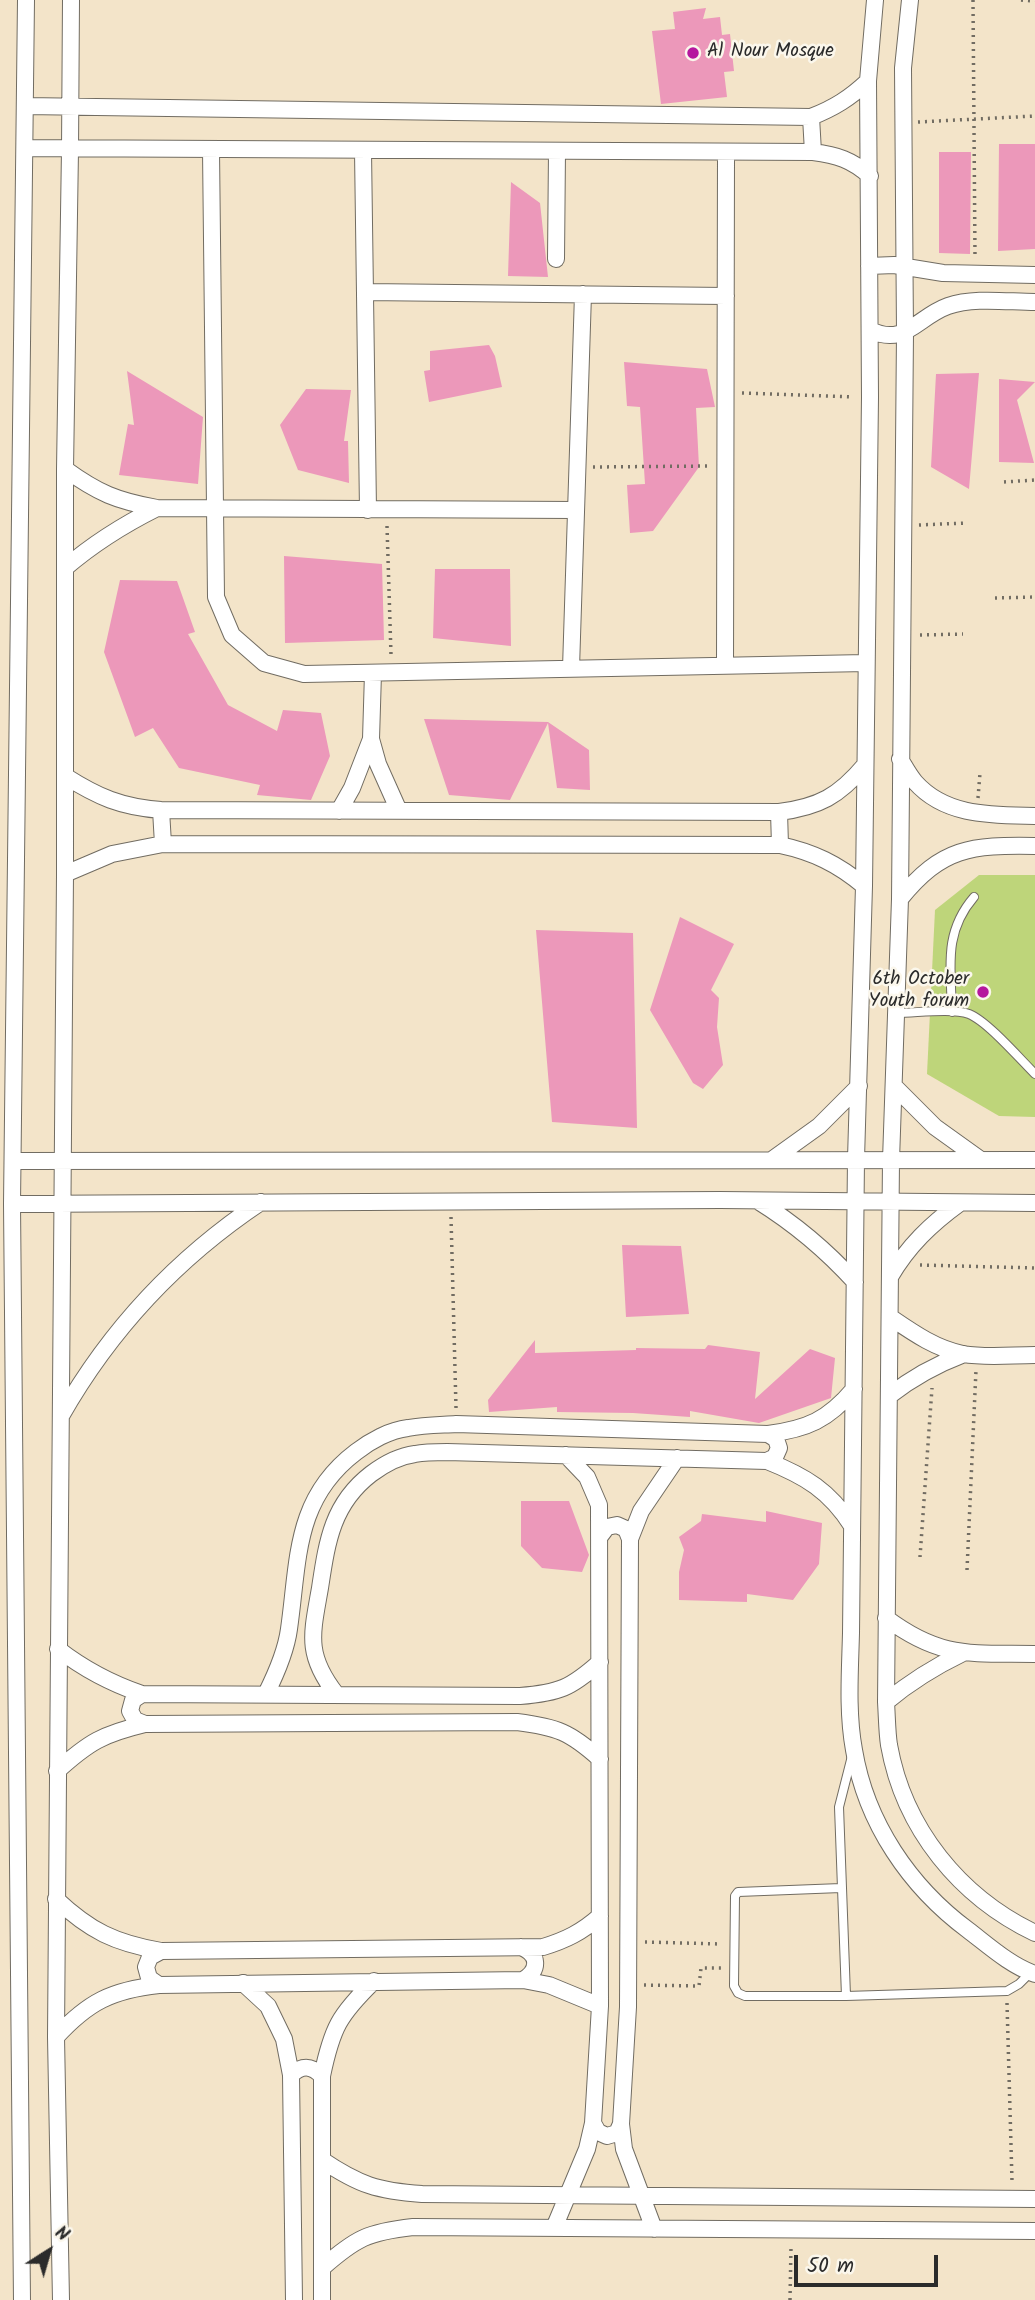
<!DOCTYPE html>
<html>
<head>
<meta charset="utf-8">
<style>
	body { margin:0 }
	#map { position:relative; width:1035px; height:2300px; overflow:hidden; background:#f3e4c9; font-family:Kalam,sans-serif }
	canvas { display:block }
	.north { position:absolute; left:14px; top:2216px; width:70px; height:70px; -webkit-text-stroke:5px #fbf7ec; paint-order:stroke; rotate:37deg; font-size:19px; font-weight:700; line-height:28px; text-align:center; color:#2b2b2b }
	.north::after { content:''; display:block; margin:auto; width:24px; height:32px; background:#2b2b2b; clip-path:polygon(50% 0,100% 100%,50% 72%,0 100%) }
	.scale { position:absolute; left:794px; top:2255px; width:144px; height:32px; box-sizing:border-box; border:4px solid #2b2b2b; border-top:0; padding-left:9px; font-size:21px; line-height:24px; white-space:nowrap; color:#2b2b2b; -webkit-text-stroke:5px #fbf7ec; paint-order:stroke }
</style>
</head>
<body>
<div id="map">
<canvas width="1035" height="2300"></canvas>
<div class="north">N</div>
<div class="scale">50 m</div>
</div>
<script>
const c = document.querySelector('canvas').getContext('2d');
c.lineJoin = 'round';
function paint(path, color) { c.fillStyle = color; c.fill(path, 'evenodd'); }
function strokePath(path, color, width, dash) { c.strokeStyle = color; c.lineWidth = width; c.lineCap = dash ? 'butt' : 'round'; c.setLineDash(dash || []); c.stroke(path); }
function label(font, color, halo, rows, align = 'center') {
  c.font = font + ' Kalam,sans-serif'; c.lineWidth = 5; c.setLineDash([]); c.textBaseline = 'middle'; c.strokeStyle = halo; c.fillStyle = color; for (const [text, x, y, turn = 0] of rows) {
    c.save(); c.translate(x, y); c.rotate((+turn || 0) * Math.PI / 180); c.textAlign = isNaN(turn) ? turn : align; if (halo) c.strokeText(text, 0, 0); c.fillText(text, 0, 0); c.restore();
  }
}
paint(new Path2D(`
	M979,875h56v242l-36,-1 -72,-42 8,-164z`), '#bed57a');
paint(new Path2D(`
	M706,8l-3,11 17,-2 2,18 8,-1 4,37 -10,1 3,25 -66,7 -9,-73 23,-2 -2,-17z
	M999,144h36v105l-37,2z
	M939,152h32l-1,102 -31,-1z
	M511,182l29,21 8,74 -40,-1z
	M489,345l6,11 7,31 -73,15 -5,-31 6,-1v-19z
	M624,362l83,7 8,38 -19,1 3,59 -46,64 -23,2 -3,-48 18,-1 -5,-77 -13,-1z
	M127,371l76,46 -5,67 -79,-9 9,-51 6,1z
	M979,373l-1,12 -9,104 -38,-22 5,-93z
	M999,379l36,3 -18,18 17,63 -35,-1z
	M306,389l45,1 -7,51h4l1,42 -51,-13 -18,-45z
	M284,556l98,8 2,76 -99,3z
	M435,569h75l1,77 -78,-8z
	M120,580l57,1 18,51 -7,2 40,71 49,26 6,-21 38,3 9,43 -19,44 -54,-5 3,-10 -81,-17 -26,-40 -18,9 -31,-85z
	M424,719l124,3 41,28 1,40 -33,-2 -9,-65 -38,77 -61,-5z
	M680,917l54,27 -23,46 8,8 -2,29 6,38 -20,24 -10,-6 -43,-73z
	M536,930l97,3 4,195 -85,-6z
	M622,1245l59,1 8,68 -63,3z
	M535,1340v13l101,-3v-2l69,1 3,-4 52,7 -5,47 55,-50 25,9 -4,40 -72,25 -69,-12v6l-57,-4 -76,-1v-5l-68,5 -1,-12z
	M521,1501h48l20,54 -7,17 -40,-4 -21,-22z
	M766,1511l56,12 -3,41 -26,36 -46,-6v8l-68,-2v-28l5,-22 -5,-13 22,-16 1,-7 64,8z`), '#ec98ba');
const service = new Path2D(`
	M952,1012c-1,-44 -9,-79 22,-115
	M897,1013c20,0 54,-5 72,1 18,7 51,45 66,60
	M841,1888l-103,4 -3,4 -1,90 4,7 7,3h101l161,-5 12,-7 11,-11
	M846,1996l-7,-189 13,-51`);
const minor = new Path2D(`
	M875,0l-7,81 2,316 -6,489 -8,273 -5,474c-1,39 -4,79 3,117 12,73 56,137 114,180 21,16 43,36 67,44
	M910,0l-7,68 2,265 -5,566 -9,261 -5,542c1,15 1,30 3,43 15,84 71,152 146,188
	M25,106l786,11c23,-9 39,-19 57,-36
	M811,117l2,35
	M26,148l787,4c24,3 39,8 57,24
	M211,150l5,447 16,38 32,28 40,11 562,-11
	M363,151l5,359
	M556,259l1,-108
	M869,266l25,-1 49,8 92,2
	M365,292l361,4
	M870,330c35,17 47,-13 78,-24 26,-9 60,-4 87,-4
	M65,469c33,24 52,32 92,39l419,2
	M65,568c29,-25 58,-43 92,-60
	M725,665l1,-513
	M571,668l12,-374
	M371,739l7,25 21,47
	M900,759c5,8 9,16 15,23 31,35 78,33 120,34
	M65,776c33,21 56,31 96,34l618,2c40,-5 60,-16 86,-47
	M161,810l2,34
	M339,811l13,-23 19,-49 2,-66
	M779,812l1,33
	M65,874l47,-20 51,-10 617,1c33,7 58,19 84,41
	M900,899c42,-52 71,-54 135,-53
	M895,1087l40,40 46,33
	M773,1159l46,-33 40,-40
	M13,1161l1022,-1
	M758,1201c37,23 68,49 97,81
	M12,1204l708,-4 315,3
	M890,1277c18,-31 41,-53 70,-74
	M890,1317c22,15 46,32 73,37 23,4 49,1 72,1
	M889,1396c24,-19 46,-31 75,-42
	M61,1416c50,-88 116,-158 200,-214
	M767,1461l8,-4 4,-9 -3,-9 -8,-5
	M601,1535l6,-8 10,-2 9,4 4,10
	M886,1618c55,41 84,35 149,36
	M58,1649c27,21 52,34 84,45l378,2c39,-3 51,-8 80,-34
	M142,1694l-9,6 -3,11 5,9 10,4
	M266,1694c10,-20 20,-42 23,-65 10,-70 5,-130 67,-177 14,-11 34,-22 52,-24 16,-3 32,-3 48,-4l312,10c39,-5 60,-14 86,-45
	M336,1694c-31,-40 -24,-60 -16,-106 7,-46 12,-84 51,-114 12,-9 28,-18 44,-20 10,-2 21,-2 32,-2l320,9c38,15 63,30 85,65
	M886,1702c24,-20 48,-35 77,-49
	M57,1771c32,-29 46,-37 88,-47l372,-2c40,5 53,10 83,37
	M56,1899c34,32 59,44 105,52l382,-4c23,-7 39,-15 57,-31
	M521,1947c18,7 19,23 2,33
	M243,1983l25,23 16,33 7,36 3,225
	M159,1985l-10,-7 -3,-11 4,-10 11,-6
	M56,2037c32,-35 56,-47 103,-52l364,-5 26,5 51,21
	M291,2075c11,-10 20,-10 31,1
	M593,2123l5,9 9,4 10,-3 4,-9
	M322,2160c37,25 56,31 100,34l613,5
	M554,2228l33,-79 6,-26 7,-117 -1,-501 -12,-28 -21,-22
	M654,2229l-30,-80 -3,-25 7,-117 2,-468 11,-28 36,-53
	M322,2268c34,-30 46,-36 91,-41l622,4
	M22,2300l-10,-1096 14,-1204
	M61,2300l-5,-263 9,-1163v-405l5,-319 1,-150
	M322,2300v-224c10,-48 17,-61 52,-95`);
strokePath(service, '#716c62', 10);
strokePath(minor, '#716c62', 18);
strokePath(new Path2D(`
	M973,0l2,257
	M1021,0l14,1
	M918,122l117,-6
	M742,393l111,4
	M593,467l115,-1
	M1004,482l31,-2
	M919,525l47,-2
	M387,526l4,129
	M995,598l40,-1
	M920,635l43,-1
	M978,798l2,-25
	M451,1217l5,191
	M920,1265l115,3
	M920,1557l12,-169
	M967,1570l9,-200
	M645,1942l76,2
	M644,1985l55,1 2,-18h21
	M1007,2003l5,178
	M790,2300l1,-53`), '#716c62', 3.5, [2, 5]);
strokePath(service, '#fff', 8);
strokePath(minor, '#fff', 16);
for (const [x, y, r, color] of [
	[693,53,7,"#b5179e"],
	[983,992,7,"#b5179e"]
]) { const dot = new Path2D(); dot.arc(x, y, r, 0, 2 * Math.PI); c.fillStyle = color; c.fill(dot); strokePath(dot, '#fbf7ec', 2.5); }
label('19px', '#2b2b2b', '#fbf7ec', [
	["Al Nour Mosque",707,53],
	["6th October",969,981,"right"],
	["Youth forum",969,1003,"right"]
], 'left');
</script>
</body>
</html>
